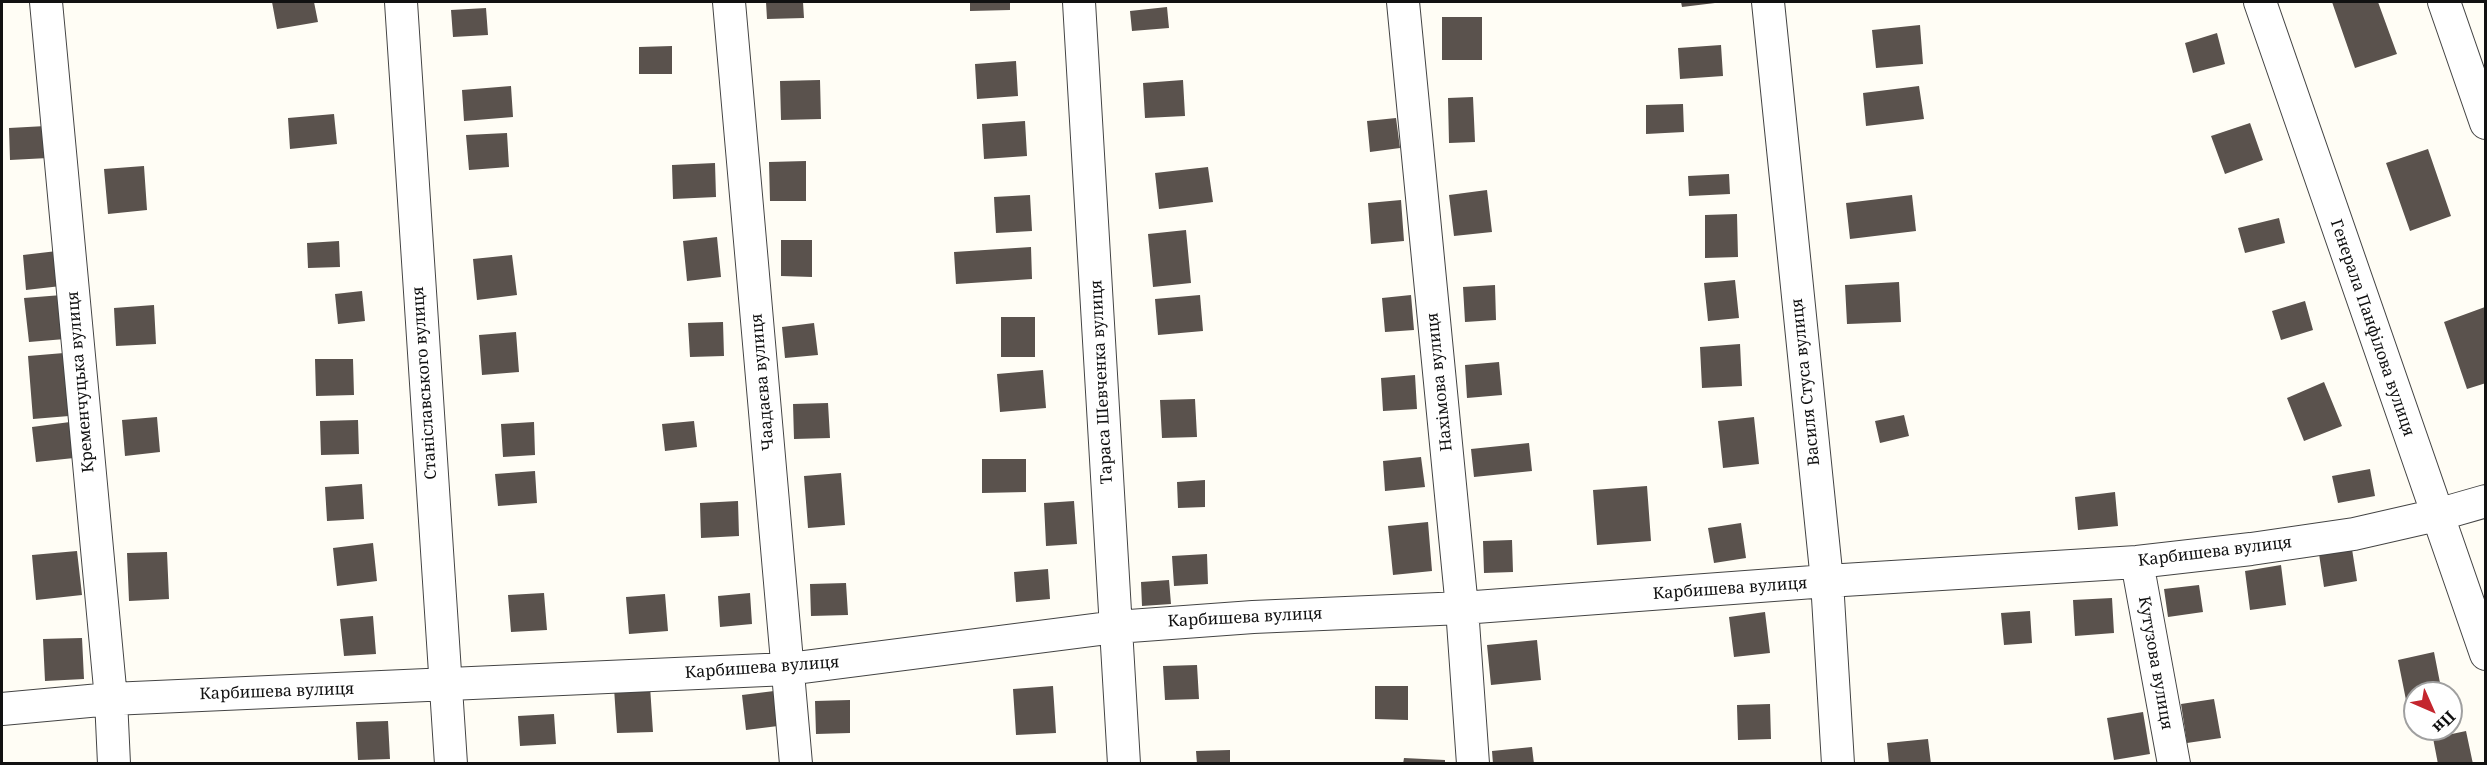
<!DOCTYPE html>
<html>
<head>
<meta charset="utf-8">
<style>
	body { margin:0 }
	#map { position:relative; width:2487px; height:765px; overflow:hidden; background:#fffdf5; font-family:"Noto Serif",serif }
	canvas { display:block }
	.frame { position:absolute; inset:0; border:3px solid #111; pointer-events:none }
	.north { position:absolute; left:2403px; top:681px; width:60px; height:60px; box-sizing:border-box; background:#fff; border:2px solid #a0a0a0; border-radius:50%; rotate:135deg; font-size:16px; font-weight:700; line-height:24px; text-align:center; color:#111 }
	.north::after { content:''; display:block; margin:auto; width:21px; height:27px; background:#c4262e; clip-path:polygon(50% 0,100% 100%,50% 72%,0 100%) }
</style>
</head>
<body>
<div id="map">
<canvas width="2487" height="765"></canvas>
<div class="frame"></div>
<div class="north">Пн</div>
</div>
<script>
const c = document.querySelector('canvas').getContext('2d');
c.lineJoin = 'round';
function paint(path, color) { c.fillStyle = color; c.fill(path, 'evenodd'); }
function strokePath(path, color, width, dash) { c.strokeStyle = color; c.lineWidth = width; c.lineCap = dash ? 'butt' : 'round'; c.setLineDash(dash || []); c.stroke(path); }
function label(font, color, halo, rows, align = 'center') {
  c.font = font + ' "Noto Serif",serif'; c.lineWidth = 6; c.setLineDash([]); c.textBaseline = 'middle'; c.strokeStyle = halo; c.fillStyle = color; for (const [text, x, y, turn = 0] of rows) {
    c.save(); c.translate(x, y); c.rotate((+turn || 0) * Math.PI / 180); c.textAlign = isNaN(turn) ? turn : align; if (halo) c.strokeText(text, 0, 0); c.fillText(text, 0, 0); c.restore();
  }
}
paint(new Path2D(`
	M272,2h42l4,20 -41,7z
	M766,2h37l1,16 -37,1z
	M970,2h40v8l-40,1z
	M1681,2h34v1l-33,4z
	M2332,2h46l19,52 -42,14z
	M1167,7l2,21 -37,3 -2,-20z
	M486,8l2,27 -35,2 -2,-27z
	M1442,17h40v43h-40z
	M1920,25l3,39 -47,4 -4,-38z
	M2217,33l8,31 -32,9 -8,-30z
	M1721,45l2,31 -43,3 -2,-31z
	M672,46v28h-33v-27z
	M1016,61l2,35 -41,3 -2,-35z
	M820,80l1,39 -40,1 -1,-39z
	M1183,80l2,36 -40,2 -2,-35z
	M511,86l2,31 -49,4 -2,-31z
	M1919,86l5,33 -58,7 -3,-33z
	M1473,97l2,45 -26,1 -1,-45z
	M1683,104l1,28 -38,2v-29z
	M334,114l3,30 -47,5 -2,-31z
	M1396,118l4,30 -30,4 -3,-31z
	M1025,121l2,35 -43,3 -2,-35z
	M2250,123l13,37 -38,14 -14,-38z
	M46,126l2,32 -38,2 -1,-32z
	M507,133l2,34 -40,3 -3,-35z
	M2428,149l23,67 -41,15 -24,-68z
	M806,161v40h-36l-1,-39z
	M715,163l1,34 -43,2 -1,-34z
	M144,166l3,44 -39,4 -4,-45z
	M1208,167l5,35 -54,7 -4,-36z
	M1729,174l1,20 -41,2 -1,-20z
	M1487,190l5,42 -38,4 -5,-41z
	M1030,195l2,36 -36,2 -2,-36z
	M1912,195l4,36 -66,8 -4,-36z
	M1401,200l3,41 -33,3 -3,-41z
	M1737,214l1,43 -33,1v-43z
	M2279,218l6,25 -40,10 -7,-25z
	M1186,230l5,53 -38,4 -5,-53z
	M717,237l4,40 -34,4 -4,-40z
	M781,240h31v37l-31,-1z
	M339,241l1,26 -32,1 -1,-25z
	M1031,247l1,32 -76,5 -2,-32z
	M57,251l4,35 -35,4 -3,-35z
	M512,255l5,40 -40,5 -4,-41z
	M1735,280l4,38 -31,3 -4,-38z
	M1899,282l2,40 -54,2 -2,-39z
	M1495,285l1,35 -31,2 -2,-35z
	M362,291l3,30 -27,3 -3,-30z
	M62,295l3,44 -36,3 -5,-44z
	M1200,295l3,36 -45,4 -3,-36z
	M1411,295l3,35 -29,2 -3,-34z
	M2305,301l8,29 -32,10 -9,-29z
	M154,305l2,39 -40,2 -2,-38z
	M2485,307l1,76 -19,6 -23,-67z
	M1001,317h34v40h-34z
	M723,322l1,34 -34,1 -2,-34z
	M814,323l4,32 -33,3 -3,-31z
	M516,332l3,40 -37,3 -3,-40z
	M1740,344l2,42 -40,2 -2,-41z
	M64,353l5,63 -36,3 -5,-63z
	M315,359h38l1,36 -38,1z
	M1499,362l3,33 -35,3 -2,-33z
	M1043,370l3,38 -46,4 -3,-38z
	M1415,375l2,34 -34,2 -2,-33z
	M2324,382l18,44 -38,15 -17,-43z
	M1195,399l2,38 -35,1 -2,-38z
	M828,403l2,35 -36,1 -1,-35z
	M1904,415l5,21 -29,7 -5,-22z
	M157,417l3,35 -35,4 -3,-36z
	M1754,417l5,47 -36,4 -5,-47z
	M358,420l1,34 -38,1 -1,-34z
	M694,421l3,26 -32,4 -3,-27z
	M70,422l4,36 -38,4 -4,-35z
	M534,422l1,33 -32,2 -2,-33z
	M1529,443l3,28 -58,6 -3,-28z
	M1421,457l4,30 -40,4 -2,-30z
	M982,459h44v33l-44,1z
	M2370,469l5,27 -37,7 -6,-27z
	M535,471l2,32 -39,3 -3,-32z
	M841,473l4,52 -37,3 -4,-52z
	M1205,480v27l-27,1 -1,-26z
	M362,484l2,35 -37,2 -2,-34z
	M1647,486l4,55 -54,4 -4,-55z
	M2115,492l3,34 -40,4 -3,-33z
	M738,501l1,35 -38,2 -1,-35z
	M1074,501l3,43 -31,2 -2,-43z
	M1428,522l4,49 -39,4 -5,-49z
	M1741,523l5,35 -32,5 -6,-35z
	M1512,540l1,32 -29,1 -1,-32z
	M373,543l4,38 -40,5 -4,-38z
	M2352,549l5,32 -33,6 -5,-33z
	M77,551l5,44 -46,5 -4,-45z
	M167,552l2,47 -40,2 -2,-48z
	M1207,554l1,30 -34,2 -2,-30z
	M2281,565l5,40 -36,5 -5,-39z
	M1048,569l2,30 -34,3 -2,-30z
	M1169,580l2,24 -29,2 -1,-24z
	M846,583l2,32 -37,1 -1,-32z
	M2199,585l4,27 -35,5 -4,-28z
	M544,593l3,37 -36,2 -3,-37z
	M750,593l2,31 -32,3 -2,-31z
	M665,594l3,37 -39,3 -3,-37z
	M2112,598l2,35 -39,3 -2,-36z
	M2030,611l2,32 -28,2 -3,-32z
	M1765,612l5,41 -36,4 -5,-40z
	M373,616l3,38 -32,2 -4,-37z
	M82,638l2,41 -39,2 -2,-42z
	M1537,640l4,40 -50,5 -4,-40z
	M2434,652l8,41h-27v5l-9,2 -8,-40z
	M1197,665l2,34 -34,1 -2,-34z
	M650,686l3,46 -36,1 -3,-45z
	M1053,686l3,47 -40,2 -3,-46z
	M1375,686h33v34l-33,-1z
	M774,691l4,35 -32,4 -4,-35z
	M2214,699l7,39 -34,5 -6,-39z
	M850,700v33l-34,1 -1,-33z
	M1770,704l1,35 -33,1 -1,-35z
	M2143,712l7,42 -36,6 -7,-42z
	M554,714l2,30 -36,2 -2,-30z
	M388,721l2,38 -32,1 -2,-38z
	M2466,731l7,33h-35l-5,-26z
	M1928,739l3,25h-42l-2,-21z
	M1532,747l2,17h-41l-1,-13z
	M1230,750v14h-33l-1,-13z
	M1404,758l41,2v4h-42z`), '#5a524d');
const minor = new Path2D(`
	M46,2l65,697 3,65
	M401,2l50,762
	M729,2l67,762
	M1079,2l45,762
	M1403,2l59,606 11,156
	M1768,2l59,579 11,183
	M2260,2l226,652
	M2444,2l42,121
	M2137,562l37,202
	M2,709l109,-10 677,-30 328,-42 137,-10 209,-9 365,-27 310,-19 114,-13 103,-15 83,-19 49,-14`);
strokePath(minor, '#444', 34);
strokePath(minor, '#fff', 32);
label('16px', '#111', '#fff', [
	["Генерала Панфілова вулиця",2372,328,71],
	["Кременчуцька вулиця",81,382,-95],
	["Чаадаєва вулиця",763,382,-95],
	["Тараса Шевченка вулиця",1102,382,-93],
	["Нахімова вулиця",1440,382,-96],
	["Василя Стуса вулиця",1806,382,-96],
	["Станіславського вулиця",425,383,-94],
	["Карбишева вулиця",2215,552,-7],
	["Карбишева вулиця",1730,589,-4],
	["Карбишева вулиця",1245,618,-3],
	["Кутузова вулиця",2155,663,80],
	["Карбишева вулиця",762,668,-4],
	["Карбишева вулиця",277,692,-2]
]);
</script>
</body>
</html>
